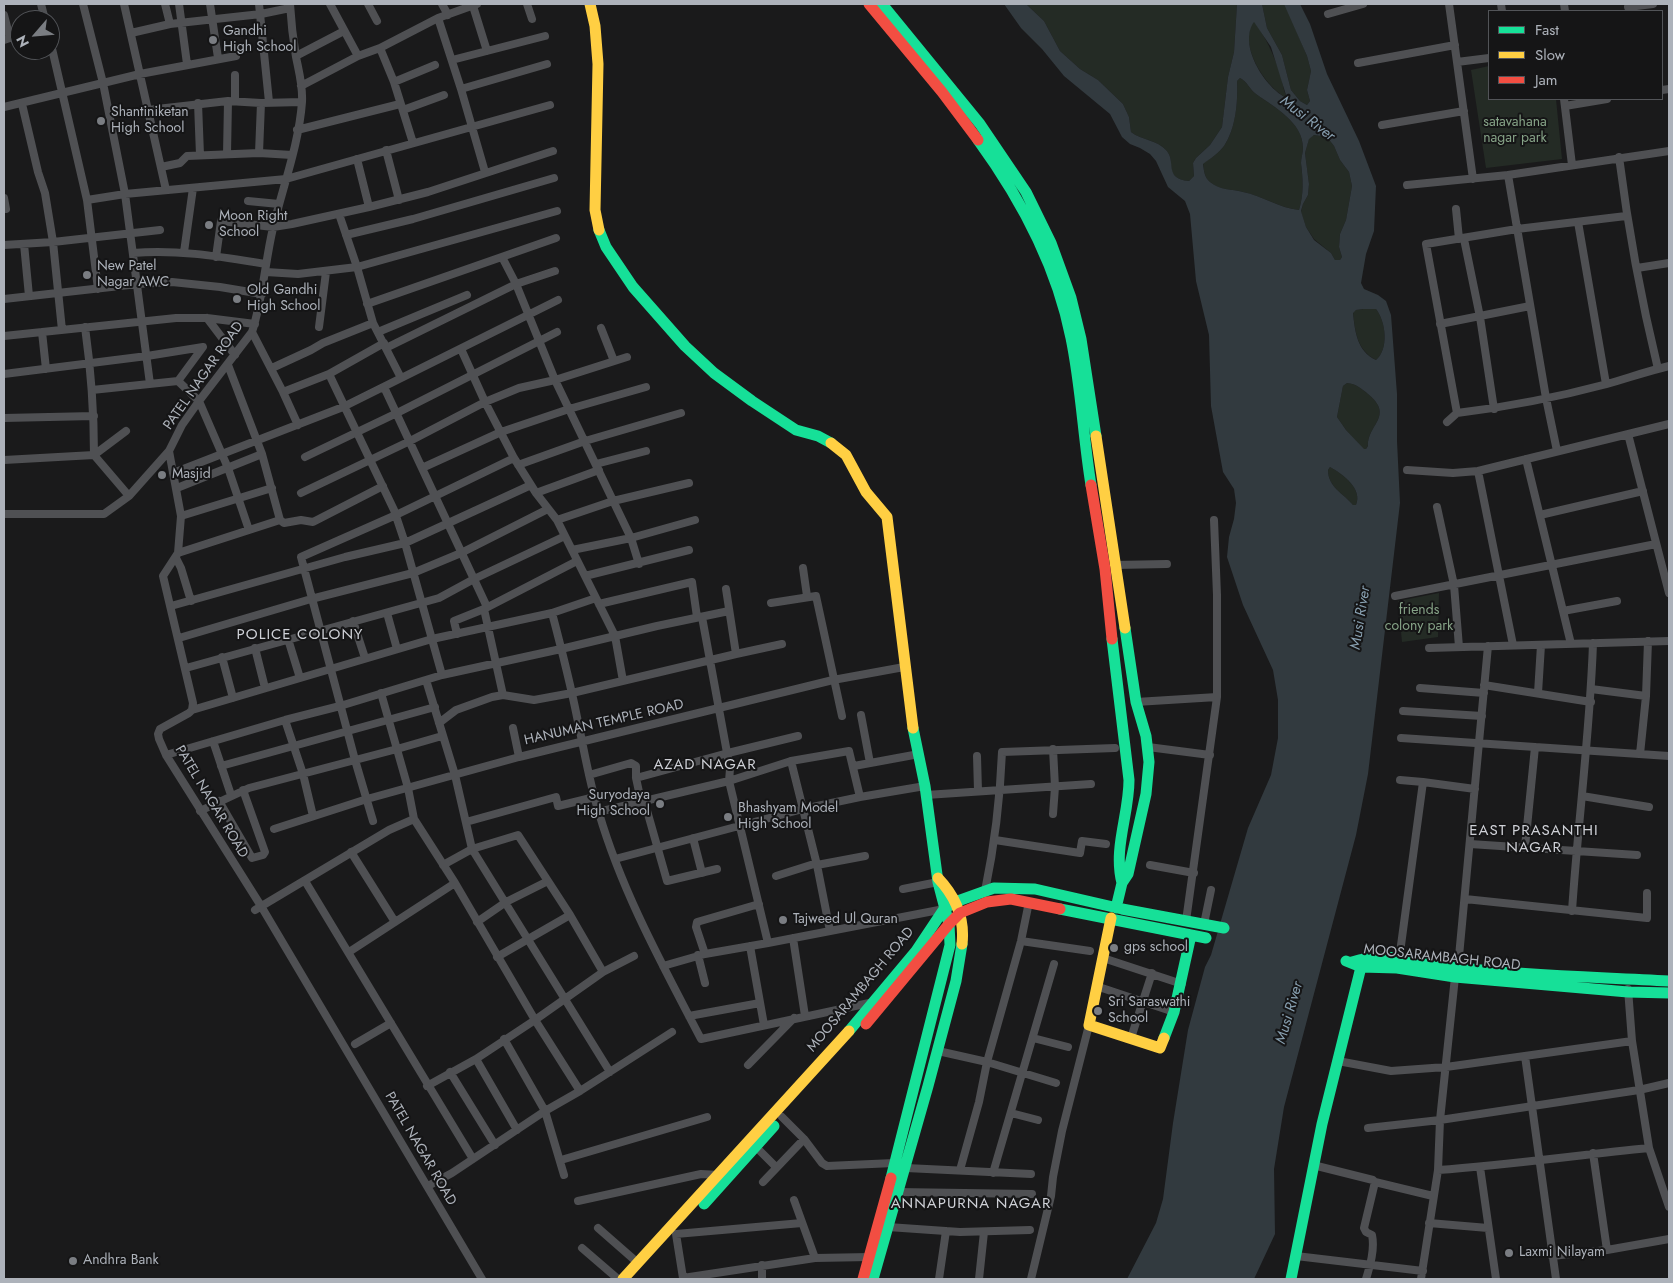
<!DOCTYPE html>
<html>
<head>
<meta charset="utf-8">
<style>
	body { margin:0 }
	#map { position:relative; width:1673px; height:1283px; overflow:hidden; background:#1a1a1b; font-family:Jost,sans-serif }
	canvas { display:block }
	.frame { position:absolute; inset:0; border:5px solid #adb2ba; pointer-events:none }
	.legend { position:absolute; left:1488px; top:10px; width:175px; height:90px; box-sizing:border-box; background:#151516; border:1px solid #525458; margin:0; padding:6px 9px; list-style:none; font-size:15px; color:#adb2ba }
	.legend li { display:flex; align-items:center; gap:10px; height:25px }
	.legend b { width:25px; border:1px solid #525458 }
	.north { position:absolute; left:10px; top:10px; width:50px; height:50px; box-sizing:border-box; background:#151516; border:1px solid #525458; border-radius:50%; rotate:243deg; font-size:14px; font-weight:700; line-height:20px; text-align:center; color:#adb2ba }
	.north::after { content:''; display:block; margin:auto; width:18px; height:22px; background:#7a7d82; clip-path:polygon(50% 0,100% 100%,50% 72%,0 100%) }
</style>
</head>
<body>
<div id="map">
<canvas width="1673" height="1283"></canvas>
<div class="frame"></div>
<ul class="legend">
<li><b style="height:6px;background:#16e098"></b>Fast</li>
<li><b style="height:6px;background:#ffcf43"></b>Slow</li>
<li><b style="height:6px;background:#f24e42"></b>Jam</li>
</ul>
<div class="north">N</div>
</div>
<script>
const c = document.querySelector('canvas').getContext('2d');
c.lineJoin = 'round';
function paint(path, color) { c.fillStyle = color; c.fill(path, 'evenodd'); }
function strokePath(path, color, width, dash) { c.strokeStyle = color; c.lineWidth = width; c.lineCap = dash ? 'butt' : 'round'; c.setLineDash(dash || []); c.stroke(path); }
function label(font, color, halo, rows, align = 'center') {
  c.font = font + ' Jost,sans-serif'; c.lineWidth = 4; c.setLineDash([]); c.textBaseline = 'middle'; c.strokeStyle = halo; c.fillStyle = color; for (const [text, x, y, turn = 0] of rows) {
    c.save(); c.translate(x, y); c.rotate((+turn || 0) * Math.PI / 180); c.textAlign = isNaN(turn) ? turn : align; if (halo) c.strokeText(text, 0, 0); c.fillText(text, 0, 0); c.restore();
  }
}
paint(new Path2D(`
	M1026,4h211l-3,48 -6,25 -6,50 -12,18 -14,13 -3,5 1,13 -5,5c-27,-2 -12,-20 -23,-31 -9,-10 -25,-10 -35,-18l-2,-15 -6,-13 -25,-24 -18,-11 -20,-18 -16,-30z
	M1262,4h22l2,2 21,50 4,15 -4,19 3,11 -3,4 -7,-4 -9,-11 -9,-35 -15,-27z
	M1254,21c13,18 20,35 27,55 2,7 2,13 5,19l-1,2c-20,-11 -48,-54 -31,-76z
	M1489,66v33h67l6,60 -76,9 -15,-98z
	M1240,78c7,3 10,12 16,16 18,13 47,28 47,54 0,5 -2,10 -2,16 2,16 3,30 -2,46 -20,-2 -36,-14 -56,-18 -11,-3 -25,-2 -33,-10 -6,-5 -6,-12 -7,-19 7,-4 16,-10 21,-17 12,-18 14,-44 13,-65z
	M1314,135l13,2 7,9 6,14 9,12 3,14 -6,34 -6,14 -1,13 3,10 -2,3h-5l-4,-7 -17,-14 -8,-12 -5,-15 2,-8 5,-9 1,-11 -4,-31 4,-15z
	M1363,309h13c10,13 13,40 0,51 -19,-10 -21,-28 -23,-48l3,-2z
	M1347,383c9,1 14,5 21,11 27,22 -1,31 0,52l-2,3h-3l-17,-19 -9,-13 6,-31z
	M1330,467c13,7 33,22 26,38h-3c-10,-12 -25,-18 -25,-35z
	M1439,593l-1,44 -36,5 -4,-41z`), '#242b25');
paint(new Path2D(`
	M1004,4h22l18,17 16,30 20,18 18,11 25,24 6,13 2,15c10,8 26,8 35,18 11,11 -3,29 23,31l5,-5 -1,-13 3,-5 14,-13 12,-18 6,-50 6,-25 3,-48h25l5,24 15,27 9,35 9,11 7,4 3,-4 -3,-11 4,-19 -4,-15 -23,-52h16l10,20 17,50 32,67 17,45 -2,45 -8,23 -5,29 3,6 14,6 8,6 5,14 6,79v47l3,62 -32,271 -12,61 -72,272 -10,62 1,65 -21,45h-127l29,-56 7,-24 10,-76 15,-93 17,-63 6,-12 37,-127 23,-53 7,-37v-38l-5,-30 -30,-65 -16,-48 2,-20 5,-18 2,-16 -2,-14 -11,-17 -12,-66 -2,-71 -13,-54 -6,-67 -5,-13 -17,-14 -12,-26 -6,-7 -10,-6 -10,-4 -8,-7 -12,-23 -46,-38 -22,-27 -21,-21zM1254,22l17,25 15,48 -1,2c-21,-11 -47,-53 -31,-75zM1240,78c7,3 10,12 16,16 18,13 47,28 47,54 0,5 -2,10 -2,15 2,17 3,31 -2,47 -20,-2 -36,-14 -56,-18 -11,-3 -24,-2 -33,-10 -6,-5 -6,-12 -7,-18 7,-5 16,-11 21,-18 12,-18 14,-44 13,-65zM1314,135l13,2 7,9 6,14 9,12 3,14 -6,34 -6,14 -1,13 3,10 -2,3h-5l-4,-7 -17,-13 -8,-13 -5,-16 2,-7 5,-9 1,-11 -4,-31 4,-14zM1363,309h13c10,13 13,40 0,51 -19,-9 -21,-28 -23,-47l3,-3zM1347,383c9,1 14,5 21,11 27,22 -1,31 0,52l-2,3h-2l-18,-19 -9,-13 6,-31zM1330,467c13,7 33,22 26,38h-3c-10,-12 -25,-18 -25,-35z`), '#323a3f');
strokePath(new Path2D(`
	M41,4l4,16
	M83,4l20,79 22,111 25,190
	M124,4l42,186
	M165,4l5,20
	M179,4l8,60
	M210,4l8,54
	M259,4l10,98
	M290,4c1,17 3,35 6,53 3,15 7,29 6,45 -3,42 -19,84 -29,126 -8,34 -10,70 -21,104l-53,69 -17,24 -13,26 12,65 -3,37 -15,23 30,127 -1,7 -3,3 -29,16 -2,5 1,5 7,16 95,151 221,373
	M330,4l28,52
	M368,4l9,17
	M442,4l6,11
	M527,4l5,15
	M1449,4l24,175
	M1501,4l1,7
	M1564,4l1,7
	M473,6l14,45
	M1628,7l25,-3
	M1328,14l35,-10
	M4,15l6,23 -6,2
	M438,18l23,71 24,83
	M131,33l39,-9 91,-10 29,-6
	M50,40l37,160 11,89
	M380,48l14,34 19,61
	M296,56l48,-25
	M452,60l93,-24
	M1457,62l32,-4
	M1358,63l97,-18
	M235,75v26
	M394,82l41,-17
	M301,86l57,-30 22,-8 58,-30 39,-14
	M461,89l86,-25
	M1662,90l7,-1
	M1564,99l8,66
	M198,103l2,52
	M22,104l16,68 7,21 8,49 9,88
	M1565,106l42,-7
	M4,107l136,-33 96,-18
	M148,110l80,-9 33,2 41,-1
	M403,110l41,-15
	M1382,125l82,-14
	M297,130l103,-26
	M386,150l13,50
	M259,153l2,-50
	M227,154l1,-53
	M1619,157c9,71 22,142 39,212
	M357,159l12,48
	M161,167l19,-4 7,-7 72,-3 33,2
	M1508,175l38,223 11,53
	M1407,185l101,-10 161,-24
	M4,198l2,11
	M87,200l38,-6 161,-15 264,-74
	M248,201l31,3
	M1456,209l3,30
	M339,214l18,53 16,56 28,55
	M1626,216l-109,13 -91,15 31,169c50,-6 101,-16 150,-29 21,-6 41,-13 62,-18
	M1578,222l28,162
	M346,235l67,-16 141,-41
	M1464,239l16,78 14,92
	M24,244l5,52
	M4,245l49,-3 107,-12
	M184,252l9,-64
	M133,253c45,-4 89,4 133,11
	M216,257l5,-36 52,6 19,-3 77,-17 59,-15 125,-41
	M502,257l14,27 39,96 76,158 8,26
	M1637,268l32,-5
	M266,272l32,2 59,-7 200,-56
	M4,299l134,-15 34,-2 48,5 42,7
	M367,304l189,-66
	M207,318l28,37
	M1440,324l90,-18
	M85,327c6,43 9,85 9,128l35,41
	M319,327l7,-55
	M601,328l13,33
	M42,332l4,37
	M252,332l31,60
	M378,332l89,-37
	M4,336l172,-18h31l48,6
	M384,343l-55,31 65,136 11,33 37,132
	M386,348l130,-64 39,-13
	M461,349l24,53 29,56 22,35 21,27 58,116 8,45
	M228,365l34,89 18,66
	M272,368l39,-18 12,-7 50,-20
	M4,374l143,-18 56,-9 -25,34
	M384,387l103,220
	M92,390l86,-9 21,20 29,67 21,62
	M4,418l90,-2
	M1447,422l10,-9
	M298,425l-15,-33 46,-18
	M1628,434l41,159
	M305,457l92,-44 160,-81
	M1526,459l45,185
	M4,460l90,-5 32,-24
	M596,464l50,-13
	M518,465l67,-24 96,-28
	M422,468l79,-36 68,-23 77,-22
	M1407,470l46,3 25,-2 191,-47
	M1478,471l35,174
	M173,473l170,-66 215,-107
	M177,488l85,-34
	M301,493l109,-52 75,-39 34,-14 36,-8 72,-23
	M536,493l63,-23
	M1437,507l17,78 5,62
	M4,514h100l25,-18 40,-45
	M1540,515l103,-24
	M181,516l91,-28
	M557,520l56,-19 76,-18
	M572,550l59,-12 64,-18
	M178,553l102,-33 4,3 17,-3 12,2 70,-36
	M176,558l5,10 10,33
	M1115,565l52,-1
	M803,568l4,28
	M585,576l104,-26
	M726,589l10,65
	M1395,596l261,-52
	M771,603l45,-7 26,120
	M599,604l93,-22 5,35
	M171,606l174,-49 60,-14 126,-58
	M484,609l19,86
	M1563,611l54,-10
	M387,613l10,36
	M552,613c9,34 18,69 25,104 7,32 12,65 22,96 23,79 64,153 102,226l173,-37
	M702,617l28,152 -1,12 39,162
	M353,621l12,37
	M457,634l-3,-13 30,-12 93,-48
	M179,638l132,-39 102,-26 48,-20 87,-44
	M288,639l12,39
	M255,648l10,40
	M1429,648l240,-7
	M222,657l11,41
	M186,668l253,-70 35,-19 91,-43
	M426,680l29,95 17,74 138,223
	M1484,685l107,17
	M1420,688l64,5
	M1591,689l55,7
	M381,693l27,95 6,31 41,64 80,137 45,71
	M1538,693l3,-48
	M1136,702l81,-5
	M192,710l240,-71 120,-26 44,-15
	M1403,711l79,5
	M861,715l9,48
	M285,720l18,54 10,42
	M439,723l17,-13 36,-13 11,-2 31,5 38,-7 164,-39 46,-10
	M513,728l6,29
	M1401,738l268,18
	M213,741l18,54
	M1148,747l62,8
	M1053,749l2,38 -2,27
	M1640,754l6,-58 2,-55
	M166,755l119,-35 55,-14 102,-31 119,-26 96,-23 72,-15
	M977,756l1,35
	M791,761l26,104 13,66
	M221,766l214,-59
	M854,766l65,-12
	M589,775l42,-12 5,3v12l92,-25 70,-17
	M636,778l5,23
	M1423,782l52,7
	M926,795l165,-11
	M1582,796l67,11
	M644,800l23,81 50,-12
	M219,801l33,57 11,-3 2,-3 -22,-62
	M200,811l49,-23 148,-39 45,-13
	M598,812l131,-31 62,-20 58,-10 11,46
	M373,821l-18,-61 -54,-203 95,-42 118,-57
	M466,822l90,-25 2,9 37,-9
	M274,829l93,-30 152,-42 314,-77 71,-13
	M693,838l9,35
	M995,840l85,13 2,-12 24,3
	M1470,844l167,11
	M1525,847l10,-100
	M351,852l44,70
	M615,859l188,-50 57,-12 65,-11
	M443,865l29,-16 46,-14 52,80 33,57
	M817,865l48,-9
	M1150,865l44,8
	M776,876l41,-13
	M305,881l168,278
	M903,889l35,-7
	M985,891c10,-48 15,-90 17,-139l113,-4
	M1465,899l182,19v-25
	M255,910l134,-80 25,-11
	M1572,911c6,-90 18,-178 21,-268
	M1186,921l31,-224v-102l-3,-75
	M477,922l29,-20 42,-21
	M1204,924l7,-34
	M793,938l12,78
	M1021,941l69,10
	M750,946l14,79
	M349,952l106,-69
	M705,954l-9,-27 1,-5 62,-18
	M698,955l7,28
	M497,957l73,-42
	M1103,958l79,26
	M1399,960l24,-178 -23,-2
	M663,966l42,-12 63,-11 176,-34
	M1458,967l30,-321
	M1096,986l78,26
	M1628,989l4,52 17,107 20,59
	M689,1016l71,-13
	M1033,1038l35,9
	M1131,1038l21,-65
	M504,1039l41,72 19,64
	M355,1044l36,-21
	M938,1051l49,11 69,21
	M1525,1056l31,223
	M476,1059l41,71
	M1338,1061l53,10 55,-4 186,-26
	M748,1065l46,-47
	M450,1072l45,73
	M427,1086l49,-27 59,-39 68,-48 31,-16
	M1011,1113l27,7
	M782,1117l22,22 18,24 5,3 67,-3
	M1368,1128l72,-8 199,-30 30,-7
	M756,1147l20,20
	M1593,1153l14,97
	M561,1160l146,-43
	M1313,1165l60,15 2,2
	M1480,1167l16,112
	M906,1168l125,6
	M960,1170l19,-68 8,-40 34,-121 8,-39
	M1438,1170c70,-5 140,-15 211,-22
	M993,1173l61,-209
	M763,1182l41,-43
	M428,1186l24,-13 93,-62 35,-20 92,-59
	M897,1192l135,2
	M794,1200l21,58
	M578,1201l123,-27 18,1
	M802,1223l-126,11 7,44 132,-20 55,-1
	M1429,1223l59,5
	M888,1227l72,5 70,-2
	M598,1228l40,35
	M582,1248l36,31
	M1296,1256l127,15
	M1552,1256l55,-6 62,-11
	M762,1265v14
	M939,1279l7,-48
	M979,1279l5,-47
	M1031,1279l20,-83 2,-19 9,-46 27,-106
	M1366,1279c4,-13 9,-30 6,-44l-6,-3 -2,-4 11,-46 58,14
	M1421,1279l17,-109 2,-50 15,-143`), '#4f5053', 8);
strokePath(new Path2D(`
	M882,4l98,120 46,68 25,51 20,55 10,41 15,97
	M978,140c43,59 79,127 93,198 10,48 12,98 20,147
	M599,230l7,17 27,40 52,59 29,27 38,28 44,29 22,6 13,7
	M1112,639l17,141c0,35 -16,68 -7,103
	M1116,908l6,-25 6,-9 18,-80 3,-32 -3,-26 -10,-34 -11,-74
	M1060,909l146,29
	M1346,961l15,6 36,1 58,9 173,15 41,1
	M1352,962c39,-12 70,2 109,6 69,8 139,9 208,13
	M849,1031l67,-80 28,-42 11,-7 39,-14 41,1 87,20 102,19
	M1164,1038l10,-26 17,-77
	M891,1178l59,-233 -1,-21 -11,-42 -13,-96 -12,-58
	M704,1204l70,-78
	M873,1279l55,-193 28,-105 6,-37
	M1291,1279l31,-155 41,-165`), '#16e098', 11);
strokePath(new Path2D(`
	M590,4l5,22 3,38 -3,146 4,20
	M1096,436l29,192
	M831,443l15,12 20,37 21,25 26,211
	M938,878c18,19 27,40 24,66
	M1111,918l-22,107 71,23 4,-10
	M623,1279l226,-248`), '#ffcf43', 11);
strokePath(new Path2D(`
	M869,4l73,88 36,48
	M1091,485l14,84 7,70
	M866,1024l83,-100 11,-11 27,-11 24,-3 49,10
	M863,1279l28,-101`), '#f24e42', 11);
for (const [x, y, r, color] of [
	[213,40,5,"#7a7d82"],
	[101,121,5,"#7a7d82"],
	[209,225,5,"#7a7d82"],
	[87,275,5,"#7a7d82"],
	[237,299,5,"#7a7d82"],
	[162,475,5,"#7a7d82"],
	[660,804,5,"#7a7d82"],
	[728,817,5,"#7a7d82"],
	[783,920,5,"#7a7d82"],
	[1114,948,5,"#7a7d82"],
	[1098,1011,5,"#7a7d82"],
	[1509,1253,5,"#7a7d82"],
	[73,1261,5,"#7a7d82"]
]) { const dot = new Path2D(); dot.arc(x, y, r, 0, 2 * Math.PI); c.fillStyle = color; c.fill(dot); strokePath(dot, '#151516', 2); }
label('14px', '#adb2ba', '#151516', [
	["Gandhi",223,32],
	["High School",223,48],
	["Shantiniketan",111,113],
	["High School",111,129],
	["Moon Right",219,217],
	["School",219,233],
	["New Patel",97,267],
	["Nagar AWC",97,283],
	["Old Gandhi",247,291],
	["High School",247,307],
	["Masjid",172,475],
	["Suryodaya",650,796,"right"],
	["High School",650,812,"right"],
	["Bhashyam Model",738,809],
	["High School",738,825],
	["Tajweed Ul Quran",793,920],
	["gps school",1124,948],
	["Sri Saraswathi",1108,1003],
	["School",1108,1019],
	["Laxmi Nilayam",1519,1253],
	["Andhra Bank",83,1261]
], 'left');
label('14px', '#86a387', '#151516', [
	["satavahana",1515,123],
	["nagar park",1515,139],
	["friends",1419,611],
	["colony park",1419,627]
]);
label('14px', '#adb2ba', '#151516', [
	["PATEL NAGAR ROAD",204,376,-55],
	["HANUMAN TEMPLE ROAD",604,723,-13],
	["PATEL NAGAR ROAD",211,802,59],
	["MOOSARAMBAGH ROAD",1442,958,6],
	["MOOSARAMBAGH ROAD",861,990,-50],
	["PATEL NAGAR ROAD",420,1149,60]
]);
label('italic 15px', '#88a0b1', '#151516', [
	["Musi River",1307,119,37],
	["Musi River",1361,618,-81],
	["Musi River",1290,1013,-74]
]);
c.letterSpacing = '1px';
label('15px', '#ced0d6', '#151516', [
	["POLICE COLONY",300,635],
	["AZAD NAGAR",705,765],
	["EAST PRASANTHI",1534,831],
	["NAGAR",1534,848],
	["ANNAPURNA NAGAR",971,1204]
]);
c.letterSpacing = '0px';
</script>
</body>
</html>
